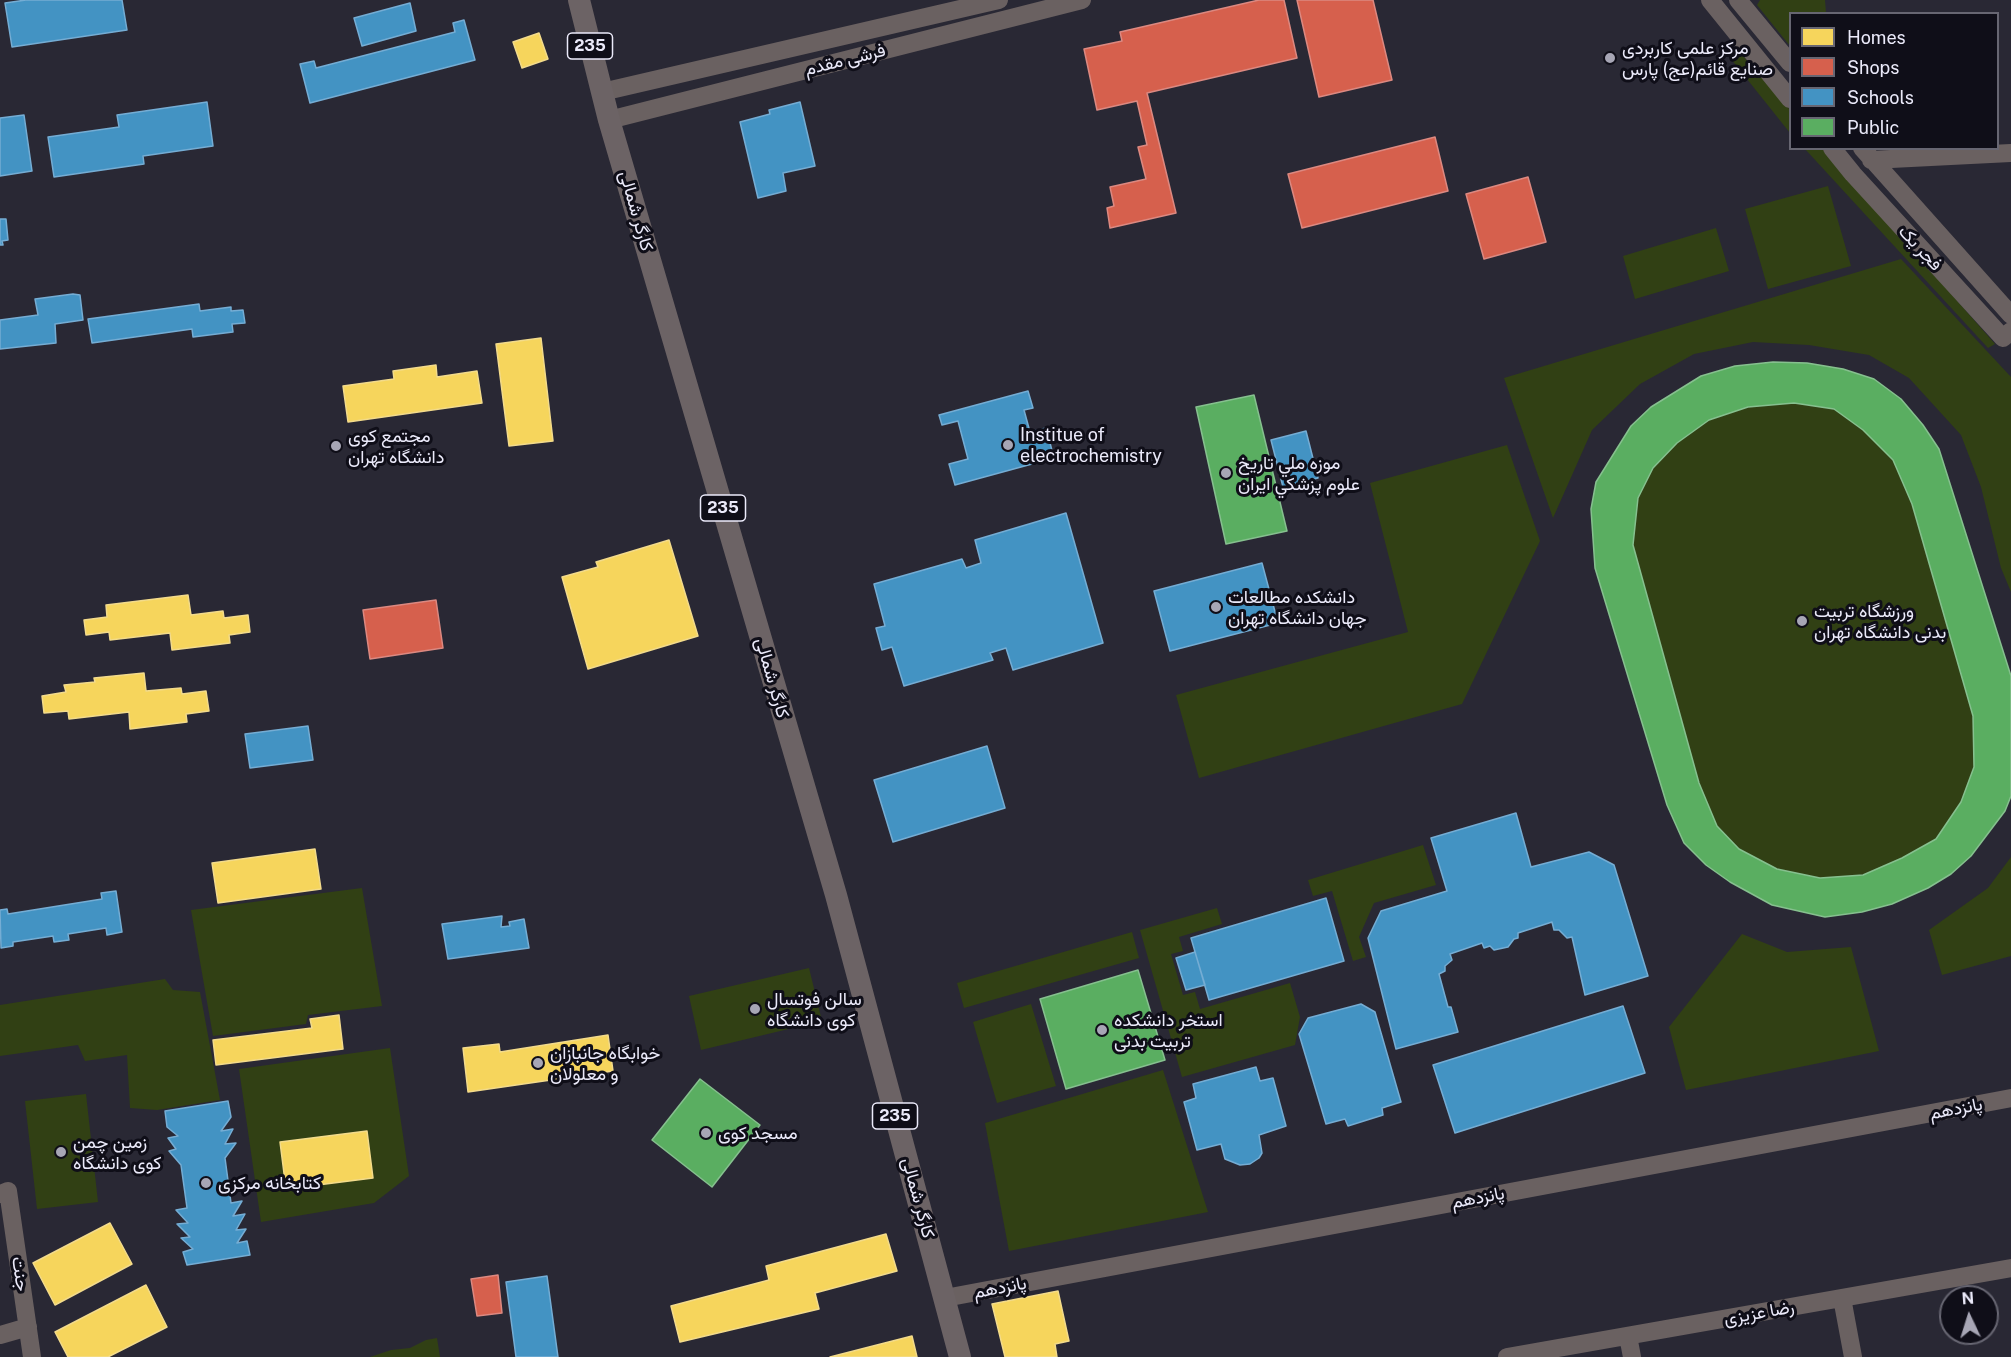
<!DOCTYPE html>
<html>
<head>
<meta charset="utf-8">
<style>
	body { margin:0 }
	#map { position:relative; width:2011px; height:1357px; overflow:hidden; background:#292834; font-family:"Public Sans",sans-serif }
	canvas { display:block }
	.legend { position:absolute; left:1789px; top:12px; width:210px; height:138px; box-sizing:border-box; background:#0f0e18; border:2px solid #676672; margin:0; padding:8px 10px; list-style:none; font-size:18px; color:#ebeafa }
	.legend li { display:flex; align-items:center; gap:12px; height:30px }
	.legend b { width:30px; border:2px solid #676672 }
	.north { position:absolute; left:1939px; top:1285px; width:60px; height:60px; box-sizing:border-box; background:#0f0e18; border:2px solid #676672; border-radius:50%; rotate:356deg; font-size:16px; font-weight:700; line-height:24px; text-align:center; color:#ebeafa }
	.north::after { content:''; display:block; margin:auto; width:21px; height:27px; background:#a7a6b5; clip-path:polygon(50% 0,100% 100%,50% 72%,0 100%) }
</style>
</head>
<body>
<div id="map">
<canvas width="2011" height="1357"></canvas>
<ul class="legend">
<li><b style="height:16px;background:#f6d55c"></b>Homes</li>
<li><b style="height:16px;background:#d6604d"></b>Shops</li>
<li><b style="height:16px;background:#4393c3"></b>Schools</li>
<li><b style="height:16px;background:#5aae61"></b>Public</li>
</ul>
<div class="north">N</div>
</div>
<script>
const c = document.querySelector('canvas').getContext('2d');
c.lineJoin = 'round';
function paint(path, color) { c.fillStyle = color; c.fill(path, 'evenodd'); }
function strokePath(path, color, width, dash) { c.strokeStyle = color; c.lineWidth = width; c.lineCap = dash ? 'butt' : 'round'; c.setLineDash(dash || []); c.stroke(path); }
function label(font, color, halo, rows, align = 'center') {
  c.font = font + ' "Public Sans",Vazirmatn,sans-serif'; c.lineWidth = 6; c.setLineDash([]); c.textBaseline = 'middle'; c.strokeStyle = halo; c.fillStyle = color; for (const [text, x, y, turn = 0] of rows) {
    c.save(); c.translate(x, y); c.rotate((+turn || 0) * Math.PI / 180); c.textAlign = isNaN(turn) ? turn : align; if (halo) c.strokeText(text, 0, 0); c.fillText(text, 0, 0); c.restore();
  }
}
paint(new Path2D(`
	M1760,0h65l1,13 -36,1v32l-33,-41z
	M1737,49l53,61v23l-63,-79z
	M1805,149h19l171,195 -7,4z
	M1828,186l23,80 -83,23 -23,-80z
	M1716,228l13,43 -94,28 -12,-43z
	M1901,259l110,118v215l-10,-24 -20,-81 -20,-52 -52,-57 -40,-23 -60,-10 -56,-3 -59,12 -54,30 -48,46 -39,88 -49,-140z
	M1773,362c84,1 119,15 166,87l72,227v120l-6,15 -34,45 -20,18 -23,14 -36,16 -30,8 -37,5 -53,-12 -42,-23 -24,-17 -22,-22 -17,-38 -72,-237 -4,-59 5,-27 16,-27 19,-29 20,-19 50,-31 34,-10z
	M1507,445l33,96 -78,163 -263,74 -23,-83 232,-63 -38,-149z
	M1423,845l13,40 -62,18 -15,34 7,20 -13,4 -21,-70 -19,5 -5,-16z
	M2011,857v99l-69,19 -13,-45 59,-42z
	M362,888l20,118 -74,9 -2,9 -93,12 -22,-126z
	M1217,908l5,16 -43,13 4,14 -12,3 12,41 12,-3 5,17 90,-26 10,34 -5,28 -113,32 -42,-147z
	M1132,932l7,26 -175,50 -7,-25z
	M1742,934l45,18 64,-5 28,104 -193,39 -17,-63z
	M809,968l13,53 -121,29 -12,-54z
	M165,979l8,11 27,2 20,108 -63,10 -27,-2 -3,-53 -42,6 -7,-16 -78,11v-51z
	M1031,1004l25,82 -59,17 -24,-81z
	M390,1048l19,128 -35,27 -113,19 -22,-153z
	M1163,1070l45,142 -199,39 -24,-128z
	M86,1094l12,108 -61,7 -12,-108z
	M437,1338l3,19h-70l21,-7 19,-2 16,-8z`), '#314014');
const homes = new Path2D(`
	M539,33l9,26 -26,9 -9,-26z
	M541,338l12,103 -44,5 -13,-102z
	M436,365l1,12 40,-6 5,32 -134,19 -5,-36 51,-7 -1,-8z
	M669,540l29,96 -110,33 -26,-92 36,-10 -2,-5z
	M188,595l3,20 32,-4 1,7 24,-3 2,17 -21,3 1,8 -58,7 -2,-17 -60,7 -1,-8 -23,3 -2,-15 23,-3 -1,-12z
	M144,673l2,18 35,-3 1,6 24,-3 3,20 -23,3 1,8 -57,7 -1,-17 -60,7 -1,-8 -24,2 -2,-17 24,-4 -2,-7 31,-3 -1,-4z
	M315,849l6,40 -103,14 -6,-40z
	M339,1015l4,34 -127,16 -3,-25 99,-12 -2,-9z
	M608,1035l5,36 -145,21 -5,-44 36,-4 1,8z
	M367,1131l6,47 -87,11 -6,-47z
	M110,1223l22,41 -77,41 -22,-42z
	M886,1234l11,37 -82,22 4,16 -139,33 -9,-36 98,-26 -3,-14z
	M146,1285l21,42 -59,30h-40l-13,-25z
	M1058,1291l11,50 -14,3 2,13h-52l-13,-53z
	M912,1336l5,21h-87z`);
paint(homes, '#f6d55c');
strokePath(homes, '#f3db8b', 1.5);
const shops = new Path2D(`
	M1259,0h25l13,58 -150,35 29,120 -66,15 -3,-20 7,-2 -4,-19 36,-8 -8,-32 9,-2 -10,-44 -40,9 -13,-61 38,-8 -2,-9z
	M1297,0h76l19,80 -73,17z
	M1435,137l13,54 -146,37 -14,-54z
	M1528,177l18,65 -62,17 -18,-65z
	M436,600l7,48 -73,11 -7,-49z
	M498,1275l4,38 -25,3 -6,-37z`);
paint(shops, '#d6604d');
strokePath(shops, '#dc8981', 1.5);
const schools = new Path2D(`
	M26,0h96l5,30 -115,17 -7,-44z
	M410,3l6,28 -54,15 -8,-28z
	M464,20l11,40 -165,43 -10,-39 14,-3 2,7 139,-36 -2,-9z
	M207,102l6,44 -70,10 1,8 -90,13 -6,-40 71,-10 -2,-12z
	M800,102l15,64 -32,7 3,18 -28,7 -18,-76 30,-8 -1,-4z
	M24,115l8,56 -32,5v-58z
	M0,219h6l2,21 -6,1 1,4h-3z
	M73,294l7,1 3,25 -28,4 1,19 -56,6v-29l38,-5 -3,-16z
	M199,304l1,7 31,-4v4l12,-1 2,13 -13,1 1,8 -40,5 -1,-8 -100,14 -4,-24z
	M1028,391l5,17 -9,2 6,22 16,-4 8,30 -99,27 -6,-21 19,-5 -10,-38 -16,4 -3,-10z
	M1306,431l12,47 -35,9 -12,-47z
	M1066,513l37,130 -90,27 -7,-22 -16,5 3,7 -89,26 -12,-39 -10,3 -6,-22 9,-2 -11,-42 88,-25 4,9 15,-5 -6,-23z
	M1262,563l16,60 -108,28 -16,-60z
	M308,726l5,34 -63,8 -5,-34z
	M987,746l18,62 -112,34 -19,-62z
	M1516,813l15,54 58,-15 25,13 34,111 -63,19 -13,-58 -5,1 -8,-8h-5l-2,-8 -34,11v5l-4,1 -6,8 -14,3 -4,-4 -6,2 -2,-5 -32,11 2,6 -7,6v5l-6,3 9,33h3l7,25 -62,17 -28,-111 13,-27 66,-20 -16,-53z
	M116,891l6,41 -15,3 -1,-7 -38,6 1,6 -15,2 -1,-6 -40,6v4l-12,2 -1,-38 7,-1 1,5 94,-15 -1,-6z
	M1326,898l18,63 -135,39 -18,-62z
	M502,916l-1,11 9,-1 -1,-4 15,-3 5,29 -81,11 -6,-35z
	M1195,952l10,33 -19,5 -10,-32z
	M1361,1004l14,8 26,90 -19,6 1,7 -35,11 -3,-7 -19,5 -27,-90 9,-16z
	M1623,1006l22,67 -190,60 -22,-68z
	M1256,1067l4,14 13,-3 13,48 -27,9 3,18 -3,5 -9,6 -10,1 -15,-6 -4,-15 -24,6 -13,-48 12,-4 -3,-14z
	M228,1101l3,16 -10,14 12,-2 -8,15 11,-1 -11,15 6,45 11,-2 -9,15 12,-2 -9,16 10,-1 -9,14 10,-2 3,14 -63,10 -4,-13 10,-3 -12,-11 9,-1 -13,-13 11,-1 -12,-13 11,-2 -6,-43 -12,-14 7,-2 -8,-11 10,-2 -11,-9 -2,-16z
	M547,1276l11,81h-42l-10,-75z`);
paint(schools, '#4393c3');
strokePath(schools, '#75add4', 1.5);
const public = new Path2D(`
	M1773,362l34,1 36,6 31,10 27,20 22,26 16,24 72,227v120l-6,15 -34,45 -20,18 -23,14 -36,16 -30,8 -37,5 -53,-12 -42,-23 -24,-17 -22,-22 -17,-38 -72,-237 -4,-59 5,-27 35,-56 20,-19 50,-31 34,-10zM1794,403l40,6 29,21 30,30 19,44 61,212 1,51 -13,35 -25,37 -34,19 -39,17 -43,3 -43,-9 -38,-20 -22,-23 -18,-43 -66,-238 5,-47 15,-30 24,-25 32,-23 39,-13z
	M1254,395l33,136 -61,13 -30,-137z
	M1138,970l27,90 -99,29 -26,-90z
	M700,1079l60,46 -48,62 -60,-47z`);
paint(public, '#5aae61');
strokePath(public, '#86c08f', 1.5);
strokePath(new Path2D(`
	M1710,0l80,99
	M1738,0l52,63
	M602,92l397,-92
	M609,120l473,-120
	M1832,148l21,26 150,164 8,-7
	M1862,148l149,167
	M1871,160l140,-7
	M0,1194l8,-3 24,166
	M945,1298l1066,-200
	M1842,1298l11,59
	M0,1335l28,-8
	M1628,1336l4,21
	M1507,1357l504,-89`), '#6a6161', 18);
strokePath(new Path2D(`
	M579,0l30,120 227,775 124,462`), '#6c6365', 22);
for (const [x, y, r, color] of [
	[1610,58,6,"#a7a6b5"],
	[1008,445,6,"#a7a6b5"],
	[336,446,6,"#a7a6b5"],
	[1226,473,6,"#a7a6b5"],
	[1216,607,6,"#a7a6b5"],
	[1802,621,6,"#a7a6b5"],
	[755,1009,6,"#a7a6b5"],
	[1102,1030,6,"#a7a6b5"],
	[538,1063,6,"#a7a6b5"],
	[706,1133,6,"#a7a6b5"],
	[61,1152,6,"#a7a6b5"],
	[206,1183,6,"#a7a6b5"]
]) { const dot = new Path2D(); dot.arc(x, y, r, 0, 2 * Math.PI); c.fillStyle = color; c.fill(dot); strokePath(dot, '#0f0e18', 2); }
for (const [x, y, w] of [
	[590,46,45],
	[723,508,45],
	[895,1116,45]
]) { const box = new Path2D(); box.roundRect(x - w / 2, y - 13, w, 26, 4.5); c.fillStyle = '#0f0e18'; c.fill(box); strokePath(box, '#ebeafa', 1.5); }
label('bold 16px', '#ebeafa', null, [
	["235",590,46],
	["235",723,508],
	["235",895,1116]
]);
label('18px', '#ebeafa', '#0f0e18', [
	["مرکز علمی کاربردی",1622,48],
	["صنایع قائم(عج) پارس",1622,69],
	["Institue of",1020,435],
	["electrochemistry",1020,456],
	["مجتمع کوی",348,436],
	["دانشگاه تهران",348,457],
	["موزه ملي تاريخ",1238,463],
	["علوم پزشكي ايران",1238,484],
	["دانشکده مطالعات",1228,597],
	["جهان دانشگاه تهران",1228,618],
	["ورزشگاه تربیت",1814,611],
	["بدنی دانشگاه تهران",1814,632],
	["سالن فوتسال",767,999],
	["کوی دانشگاه",767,1020],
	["استخر دانشکده",1114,1020],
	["تربیت بدنی",1114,1041],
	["خوابگاه جانبازان",550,1053],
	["و معلولان",550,1074],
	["مسجد کوی",718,1133],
	["زمین چمن",73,1142],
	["کوی دانشگاه",73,1163],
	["کتابخانه مرکزی",218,1183]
], 'left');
label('18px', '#ebeafa', '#0f0e18', [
	["فرشی مقدم",845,60,-14],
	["کارگر شمالی",636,211,74],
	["فجر یک",1920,248,47],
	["کارگر شمالی",772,678,74],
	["پانزدهم",1956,1109,-11],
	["کارگر شمالی",918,1198,75],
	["پانزدهم",1478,1198,-11],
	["جنت",20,1274,82],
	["پانزدهم",1000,1288,-11],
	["رضا عزیزی",1759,1313,-10]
]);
</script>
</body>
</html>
